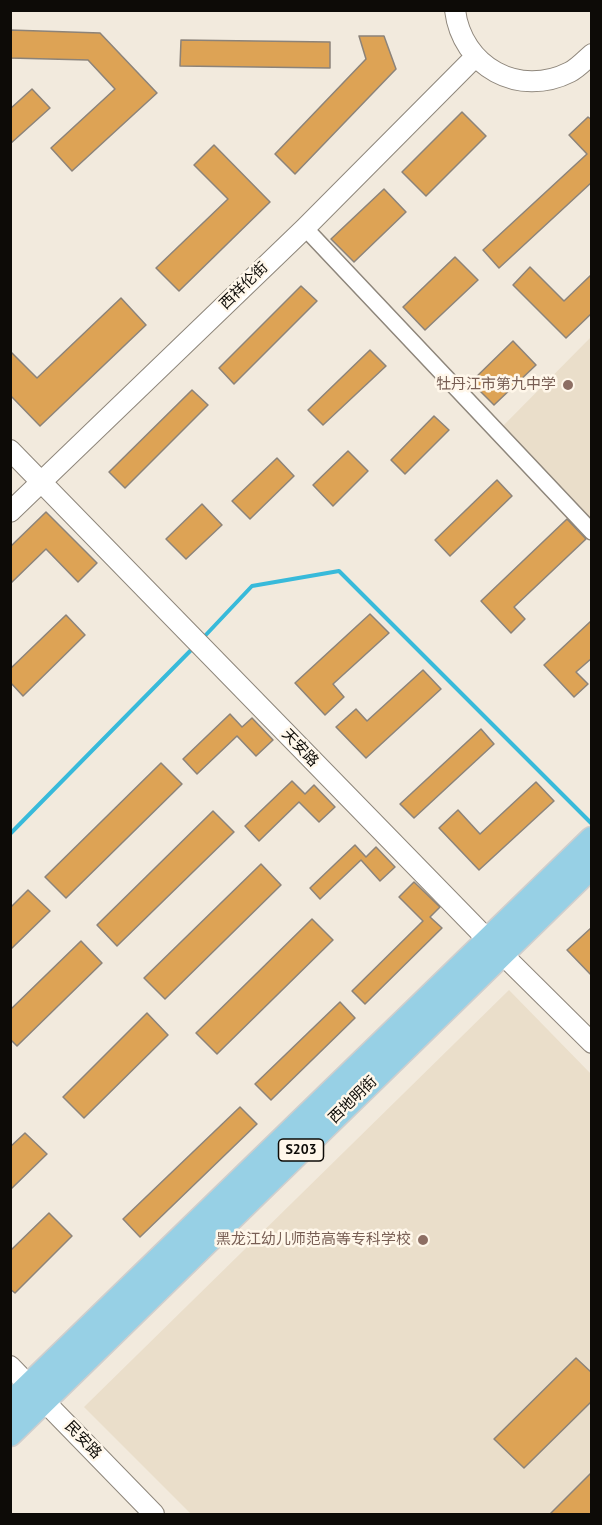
<!DOCTYPE html>
<html>
<head>
<meta charset="utf-8">
<style>
	body { margin:0 }
	#map { position:relative; width:602px; height:1525px; overflow:hidden; background:#f2eadd; font-family:"PT Sans",sans-serif }
	canvas { display:block }
	.frame { position:absolute; inset:0; border:12px solid #0d0b07; pointer-events:none }
</style>
</head>
<body>
<div id="map">
<canvas width="602" height="1525"></canvas>
<div class="frame"></div>
</div>
<script>
const c = document.querySelector('canvas').getContext('2d');
c.lineJoin = 'round';
function paint(path, color) { c.fillStyle = color; c.fill(path, 'evenodd'); }
function strokePath(path, color, width, dash) { c.strokeStyle = color; c.lineWidth = width; c.lineCap = dash ? 'butt' : 'round'; c.setLineDash(dash || []); c.stroke(path); }
function label(font, color, halo, rows, align = 'center') {
  c.font = font + ' "PT Sans","Noto Sans SC",sans-serif'; c.lineWidth = 5; c.setLineDash([]); c.textBaseline = 'middle'; c.strokeStyle = halo; c.fillStyle = color; for (const [text, x, y, turn = 0] of rows) {
    c.save(); c.translate(x, y); c.rotate((+turn || 0) * Math.PI / 180); c.textAlign = isNaN(turn) ? turn : align; if (halo) c.strokeText(text, 0, 0); c.fillText(text, 0, 0); c.restore();
  }
}
paint(new Path2D(`
	M591,337v191l-95,-95z
	M509,990l82,84v440h-400l-107,-107z`), '#eadeca');
strokePath(new Path2D(`
	M202,639l50,-53 87,-15 253,253
	M10,834l185,-188`), '#38bada', 4);
const building = new Path2D(`
	M10,30l90,3 57,60 -85,78 -21,-23 64,-59 -27,-29 -78,-2z
	M359,36h25l12,33 -101,105 -20,-20 91,-95z
	M181,40l149,2v26l-150,-2z
	M32,89l18,19 -40,36v-35z
	M462,112l24,24 -60,60 -24,-24z
	M588,117l4,3v62l-93,86 -16,-18 104,-96 -18,-19z
	M214,145l56,57 -91,89 -23,-23 72,-69 -34,-34z
	M384,189l22,23 -52,50 -23,-23z
	M455,257l23,23 -53,50 -22,-23z
	M530,267l34,34 28,-27v39l-26,25 -53,-53z
	M301,286l16,15 -83,83 -15,-16z
	M121,298l25,27 -106,101 -30,-31v-44l27,27z
	M513,341l23,24 -42,40 -23,-23z
	M370,350l16,16 -63,59 -15,-15z
	M192,390l16,15 -83,83 -16,-16z
	M434,416l15,14 -44,44 -14,-14z
	M348,451l20,20 -35,35 -20,-21z
	M277,458l17,18 -44,43 -18,-18z
	M497,480l15,16 -62,60 -15,-16z
	M202,504l20,21 -36,34 -20,-20z
	M46,512l51,51 -19,19 -32,-33 -36,35v-37z
	M567,519l19,20 -72,68 11,12 -14,14 -30,-32z
	M370,614l19,19 -56,51 11,13 -19,18 -30,-32z
	M66,615l19,20 -62,61 -13,-14v-13z
	M592,620v38l-16,14 12,12 -14,13 -30,-32z
	M423,670l18,19 -75,69 -30,-31 20,-18 11,12z
	M230,714l12,13 10,-9 21,22 -17,16 -19,-20 -40,38 -14,-15z
	M481,729l13,15 -80,74 -14,-14z
	M161,763l21,21 -116,114 -21,-21z
	M292,781l13,13 9,-9 21,22 -16,15 -20,-20 -40,39 -14,-15z
	M536,782l18,19 -75,69 -40,-42 19,-18 22,24z
	M213,811l21,21 -117,114 -20,-21z
	M355,845l11,12 10,-10 19,20 -15,14 -19,-21 -41,39 -10,-11z
	M261,864l20,21 -116,114 -21,-21z
	M414,882l26,25 -10,10 12,11 -77,76 -13,-13 71,-70 -24,-24z
	M28,890l22,21 -40,39v-42z
	M312,919l21,21 -116,114 -21,-21z
	M592,927v49l-25,-26z
	M81,941l21,22 -85,83 -7,-7v-29z
	M340,1002l15,16 -84,82 -16,-16z
	M147,1013l21,22 -84,83 -21,-21z
	M240,1107l17,17 -117,113 -17,-18z
	M25,1133l22,21 -37,36v-43z
	M49,1213l23,23 -57,57 -5,-4v-38z
	M576,1358l16,15v28l-68,67 -30,-29z
	M592,1472v42h-42z`);
paint(building, '#dda355');
strokePath(building, '#8c8379', 1.5);
const minor = new Path2D(`
	M305,228l287,304`);
const tertiary = new Path2D(`
	M455,10c7,57 64,88 115,62 8,-4 15,-12 22,-18
	M10,450l478,490 104,103
	M10,512l295,-284 170,-171
	M10,1366l144,148`);
const primary = new Path2D(`
	M10,1404l582,-565
	M10,1434l582,-568`);
strokePath(minor, '#8e867b', 18);
strokePath(tertiary, '#8e867b', 22);
strokePath(primary, '#cfcecd', 27);
strokePath(minor, '#fff', 15);
strokePath(tertiary, '#fff', 20);
strokePath(primary, '#97d0e5', 24);
for (const [x, y, r, color] of [
	[568,385,6,"#8d6e63"],
	[423,1240,6,"#8d6e63"]
]) { const dot = new Path2D(); dot.arc(x, y, r, 0, 2 * Math.PI); c.fillStyle = color; c.fill(dot); strokePath(dot, '#fff7ea', 2); }
for (const [x, y, w] of [
	[301,1150,45]
]) { const box = new Path2D(); box.roundRect(x - w / 2, y - 11, w, 22, 4.5); c.fillStyle = '#fff7ea'; c.fill(box); strokePath(box, '#0d0b07', 1.5); }
label('bold 14px', '#0d0b07', null, [
	["S203",301,1150]
]);
label('15px', '#0d0b07', '#fff7ea', [
	["西祥伦街",244,286,-44],
	["天安路",300,748,46],
	["西地明街",353,1100,-44],
	["民安路",83,1440,46]
]);
label('15px', '#785e54', '#fff7ea', [
	["牡丹江市第九中学",556,385],
	["黑龙江幼儿师范高等专科学校",411,1240]
], 'right');
</script>
</body>
</html>
